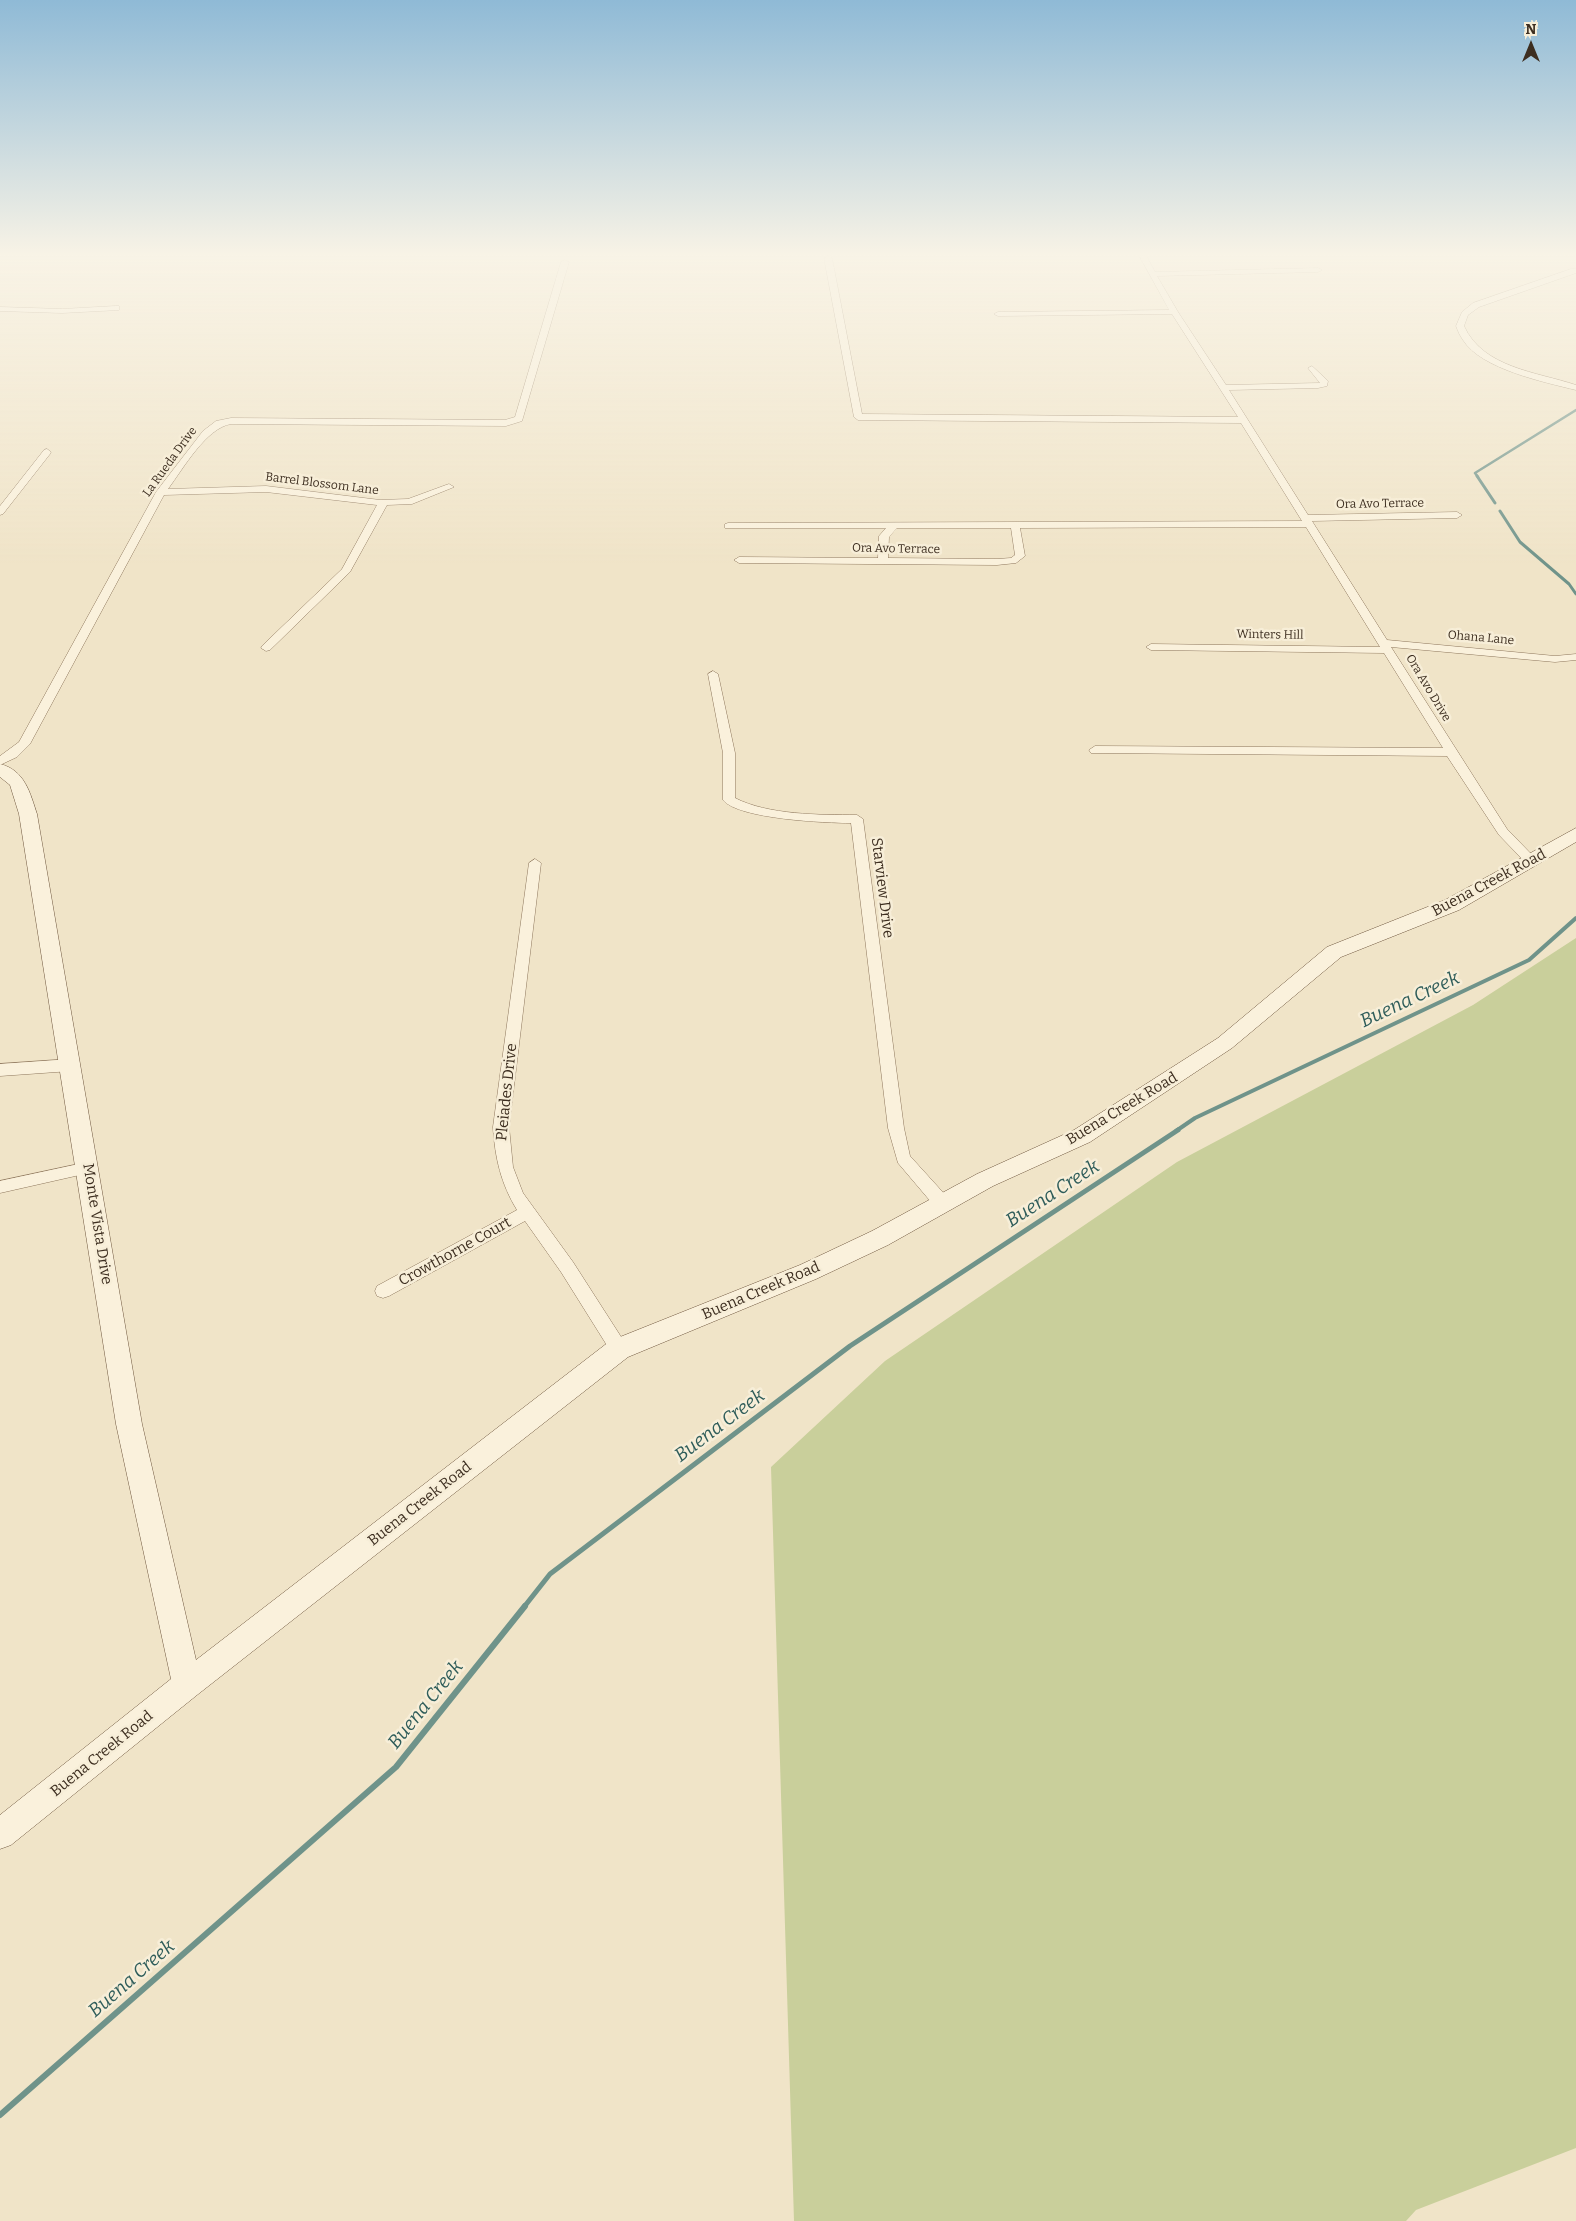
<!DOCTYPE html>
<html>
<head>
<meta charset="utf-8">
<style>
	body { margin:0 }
	#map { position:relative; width:1576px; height:2221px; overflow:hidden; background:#f0e4c8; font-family:Bitter,serif }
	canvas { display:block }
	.north { position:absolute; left:1506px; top:20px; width:50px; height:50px; -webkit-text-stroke:4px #f7eed8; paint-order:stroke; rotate:0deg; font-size:14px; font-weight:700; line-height:20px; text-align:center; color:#3d2e20 }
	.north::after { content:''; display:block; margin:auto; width:18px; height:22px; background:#3d2e20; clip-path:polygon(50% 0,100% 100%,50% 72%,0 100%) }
</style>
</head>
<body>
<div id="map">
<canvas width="1576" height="2221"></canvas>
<div class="north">N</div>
</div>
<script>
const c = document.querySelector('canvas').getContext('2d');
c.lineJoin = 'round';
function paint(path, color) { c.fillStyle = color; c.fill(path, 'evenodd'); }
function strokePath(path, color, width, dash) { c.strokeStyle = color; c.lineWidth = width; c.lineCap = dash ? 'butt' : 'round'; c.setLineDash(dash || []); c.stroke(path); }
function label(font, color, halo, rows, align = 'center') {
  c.font = font + ' Bitter,serif'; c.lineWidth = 5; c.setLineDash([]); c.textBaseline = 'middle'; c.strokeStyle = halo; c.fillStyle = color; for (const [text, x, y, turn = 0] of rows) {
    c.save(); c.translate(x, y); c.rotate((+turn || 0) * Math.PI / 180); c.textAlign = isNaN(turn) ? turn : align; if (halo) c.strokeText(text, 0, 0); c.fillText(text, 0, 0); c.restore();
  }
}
paint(new Path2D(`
	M1576,938v1210l-160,62 -10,11h-612l-23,-754 114,-106 292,-199 296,-157z`), '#c9cf9b');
strokePath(new Path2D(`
	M1478,477l-3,-4 101,-63`), '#6f938a', 2.5);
strokePath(new Path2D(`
	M1477,476l18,27
	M1500,511l20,31 49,42 7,10`), '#6f938a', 3);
strokePath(new Path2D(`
	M1176,1131l19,-13 334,-158 47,-42`), '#6f938a', 4);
strokePath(new Path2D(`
	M524,1607l26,-33 300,-228 328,-216`), '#6f938a', 5);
strokePath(new Path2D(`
	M0,2115l396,-348 129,-161`), '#6f938a', 6);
const street = new Path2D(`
	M1139,255h7l9,17 163,-4 4,2 -4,2 -161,4 21,36 48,73 94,-2 -12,-15 4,-2 16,15 -1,5 -9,2 -89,2 79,125 149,-3 5,3 -5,3 -145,3 75,119 168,16 21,-2v6l-21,2 -164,-15 116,182 28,29 2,3 -2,3h-8l-28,-29 -52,-79 -356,-3 -2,-3 6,-4 348,2 -59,-95 -233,-3 -5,-3 5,-3 229,3 -74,-120 -286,1 5,28 -9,7 -19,2 -258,-2 -5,-3 5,-3 139,1 1,-22 7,-8h-161v-4l3,-1 574,-2 -61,-98 -383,-3 -4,-3 -30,-159 4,-2 4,2 30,156 376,3 -66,-103 -174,2 -4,-2 4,-2 171,-2zM897,528h114l4,27 -4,3 -14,1 -109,-1 1,-21z
	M565,260l4,2 -47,159 -16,5 -275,-2c-25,4 -48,45 -63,65l98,-3 114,14 28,-1 38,-14 3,-1 5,3 -42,17 -25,1 -37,67 -80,78 -4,1 -5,-3 1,-2 80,-77 35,-64 -111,-13 -102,3 -134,249 -13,13 -17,8v-9l19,-14 137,-250 47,-61 13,-10 15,-3 274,2 10,-3 46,-155z
	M1571,269h5v4l-97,34 -11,8 -4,11c19,42 73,46 112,59v5c-32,-8 -95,-21 -113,-50 -3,-4 -5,-9 -7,-14l6,-14 11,-9z
	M116,306h3v4l-57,3 -62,-2v-4l62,2z
	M47,449l4,3 -1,2 -47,60 -3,1v-9l44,-56z
	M713,671l5,3 17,79v45c33,17 85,17 122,17l6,4 41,309 6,28 39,43 2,5 -2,5 -6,2 -6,-2 -39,-46 -10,-35 -37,-305c-25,0 -113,-4 -128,-23v-47l-15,-79z
	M535,859l6,4 -32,264 4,40 10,26 50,69 52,81 3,6 -3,6 -6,2 -6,-2 -52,-83 -36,-51 -136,75 -6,2 -6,-2 -2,-5 2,-5 140,-76c-16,-26 -22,-52 -24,-83l36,-264z
	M71,1059l5,2 2,4 -2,4 -5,2 -71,5v-12z
	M88,1162l5,2 3,4 -3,4 -93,21v-12z`);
const secondary = new Path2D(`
	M0,764c25,6 30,29 37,50l105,610 54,236 414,-319 190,-76 72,-34 105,-57 97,-44 144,-92 109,-91 118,-47 131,-72v14l-117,68 -118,47 -109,91 -142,94 -97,44 -105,59 -72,34 -188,78 -431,338 -186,150 -11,4v-34l171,-136 -55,-255 -97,-610 -9,-29 -10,-8z`);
strokePath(street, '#8d765c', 1);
strokePath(secondary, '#6f573f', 1);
paint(street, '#faf1dc');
paint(secondary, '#faf1dc');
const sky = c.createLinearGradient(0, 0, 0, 566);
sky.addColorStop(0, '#8fbad6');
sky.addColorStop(0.45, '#f8f3e6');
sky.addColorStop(1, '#f8f3e600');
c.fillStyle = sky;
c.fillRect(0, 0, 1576, 566);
label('12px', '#3d2e20', '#f7eed8', [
	["La Rueda Drive",170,462,-54],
	["Barrel Blossom Lane",322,484,7],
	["Ora Avo Terrace",1380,504,-1],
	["Ora Avo Terrace",896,549,1],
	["Winters Hill",1270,635,1],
	["Ohana Lane",1481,638,5],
	["Ora Avo Drive",1428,688,59]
]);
label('15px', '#3d2e20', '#f7eed8', [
	["Buena Creek Road",1489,883,-28],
	["Starview Drive",882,888,83],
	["Pleiades Drive",507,1092,-84],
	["Buena Creek Road",1122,1109,-31],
	["Monte Vista Drive",97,1224,81],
	["Crowthorne Court",455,1252,-29],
	["Buena Creek Road",761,1291,-23],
	["Buena Creek Road",420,1504,-38],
	["Buena Creek Road",102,1754,-39]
]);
label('italic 19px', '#2f5d5a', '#f7eed8', [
	["Buena Creek",1410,1000,-25],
	["Buena Creek",1053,1194,-33],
	["Buena Creek",720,1426,-37],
	["Buena Creek",426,1705,-51],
	["Buena Creek",132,1979,-41]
]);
</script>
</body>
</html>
